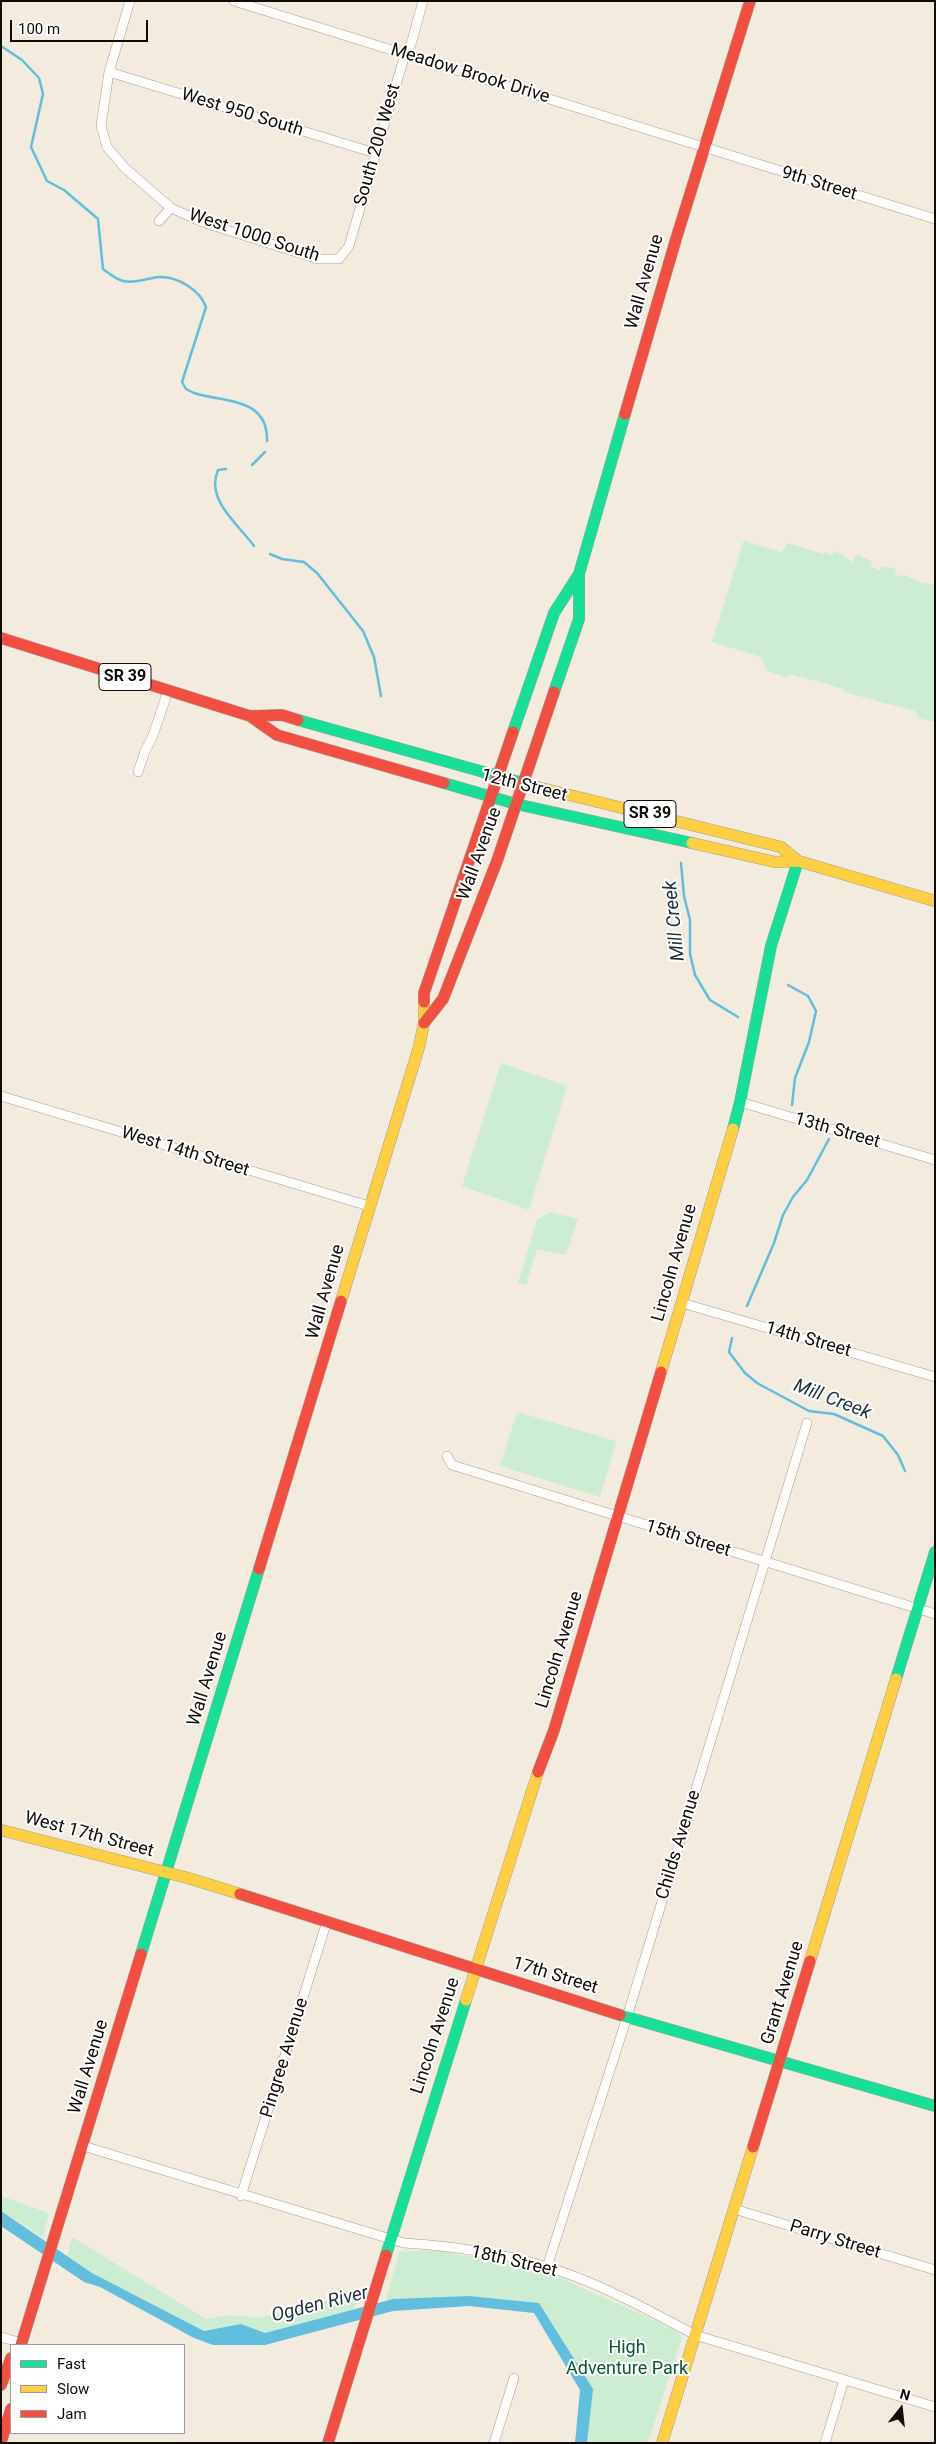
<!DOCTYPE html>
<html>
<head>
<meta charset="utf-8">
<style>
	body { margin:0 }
	#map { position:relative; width:936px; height:2444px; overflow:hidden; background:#f3ebde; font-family:Roboto,sans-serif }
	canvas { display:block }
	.frame { position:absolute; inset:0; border:2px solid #100b05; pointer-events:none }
	.legend { position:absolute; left:10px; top:2344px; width:175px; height:90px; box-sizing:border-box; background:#fff; border:1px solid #9f9d9b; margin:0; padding:6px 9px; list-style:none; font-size:15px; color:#100b05 }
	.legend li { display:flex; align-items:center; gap:10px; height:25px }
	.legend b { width:25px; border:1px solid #9f9d9b }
	.north { position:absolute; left:876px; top:2384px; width:50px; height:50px; -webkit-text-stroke:4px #fff; paint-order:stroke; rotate:16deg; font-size:14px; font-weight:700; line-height:20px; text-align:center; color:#100b05 }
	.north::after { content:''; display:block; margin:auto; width:18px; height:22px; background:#100b05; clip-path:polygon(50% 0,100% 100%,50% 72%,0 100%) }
	.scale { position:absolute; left:10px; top:20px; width:138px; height:22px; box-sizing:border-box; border:2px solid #100b05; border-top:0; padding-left:6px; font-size:15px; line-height:18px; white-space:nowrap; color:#100b05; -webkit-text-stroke:4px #fff; paint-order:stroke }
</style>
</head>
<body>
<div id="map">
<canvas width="936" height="2444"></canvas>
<div class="frame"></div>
<ul class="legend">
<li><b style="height:6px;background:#16e098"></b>Fast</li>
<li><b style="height:6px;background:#ffcf43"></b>Slow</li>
<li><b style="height:6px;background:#f24e42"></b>Jam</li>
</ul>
<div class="north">N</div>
<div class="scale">100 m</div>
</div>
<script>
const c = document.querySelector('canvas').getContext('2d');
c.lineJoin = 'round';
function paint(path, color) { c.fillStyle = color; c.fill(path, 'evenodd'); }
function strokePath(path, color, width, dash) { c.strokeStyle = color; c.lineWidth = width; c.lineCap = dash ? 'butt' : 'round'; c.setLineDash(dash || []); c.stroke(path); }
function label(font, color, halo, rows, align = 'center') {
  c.font = font + ' Roboto,sans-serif'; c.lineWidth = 4; c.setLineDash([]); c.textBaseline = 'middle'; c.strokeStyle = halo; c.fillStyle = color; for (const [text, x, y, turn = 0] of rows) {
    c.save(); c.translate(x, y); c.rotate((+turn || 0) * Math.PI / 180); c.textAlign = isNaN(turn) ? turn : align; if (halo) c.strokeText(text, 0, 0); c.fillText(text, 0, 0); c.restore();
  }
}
paint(new Path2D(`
	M746,540l5,3 30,9 7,-9 35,11 3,-2 5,3 6,-4 15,11 6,-8 15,8 -2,3 1,2 8,3 1,-3 14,1 1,8 9,-1 15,7 15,3v137l-17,-4 -3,-7 -71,-19v-3l-53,-15 -5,3 -19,-6 -6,-14 -49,-15 31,-100z
	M501,1063l66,23 -38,124 -67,-24z
	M550,1212l28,7 -12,36 -29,-6 -11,36 -8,-2 19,-63z
	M517,1412l99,29 -16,56 -100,-31z
	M1,2196l48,17 -6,24 -42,-26z
	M72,2237l134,82 25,-4 28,3 100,-26 -5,17 -89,24 -24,-9 -37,7 -112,-58 -25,-18z
	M437,2250l74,14 43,11 120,54 8,8 -34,106h-61l5,-54 -53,-86 -70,-7 -83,5 13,-49z`), '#ccedd1');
paint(new Path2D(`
	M1,2211l91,62 112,58 37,-7 24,9 128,-34 76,-3 70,7 54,86 -6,54h-12l5,-53 -46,-77 -65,-7 -76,5 -128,34h-52l-19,-7 -94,-51 -16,-5 -83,-56z`), '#62bedd');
strokePath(new Path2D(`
	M1,46l21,14 17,18 4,16 -12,53 16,34 17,9 34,29 5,50c7,5 12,10 20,12 13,3 24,-3 36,-4 18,-1 41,13 47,30l-24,75 4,7 8,4c31,10 74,4 73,48
	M252,465l13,-13
	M226,469l-8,1c-13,30 21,55 36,76
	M270,554l12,5 22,3 13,11 46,58 11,26 7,39
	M681,863l3,33 6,24v34l5,21 15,25 28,17
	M788,985l20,11 8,15 -7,31 -14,36 -3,27
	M747,1306l27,-63 9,-28 10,-18 14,-17 22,-41
	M732,1338l-3,14 16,21 12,10 52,28 25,3 49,22 15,19 7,16`), '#62bedd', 2.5);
const street = new Path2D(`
	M130,1l-21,71 -8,54 6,21 18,21 46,40 31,14 116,37h21l10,-13 56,-192 6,-10 12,-43
	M234,1l701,218
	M109,72l266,81
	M159,221l12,-13
	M138,772l7,-21 7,-13 16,-47
	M1,1096l368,110
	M740,1102l195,58
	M682,1303l253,74
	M447,1456l5,9 483,149
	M83,2146l321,97c47,3 98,10 143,24 48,14 104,44 148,68l240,72
	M241,2196l86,-275
	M734,2209l201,61
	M547,2267l80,-250 180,-594
	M1,2337l21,6
	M494,2443l20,-65
	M825,2443l19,-63`);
const fast = new Path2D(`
	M554,692l25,-73v-45l46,-160
	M298,720l239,67
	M513,732l41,-119 25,-39
	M444,783l72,21 176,39
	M733,1129l7,-27 31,-156 27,-85
	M896,1679l39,-127
	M141,1954l118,-385
	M620,2015l315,91
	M386,2255l80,-255`);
const slow = new Path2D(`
	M537,787l244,60 17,14
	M692,843l83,19 23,-1 137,40
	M341,1301l78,-254 5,-24v-21
	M661,1372l72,-243
	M1,1830l187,48 52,16
	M810,1961l86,-282
	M466,2000l72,-228
	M662,2443l91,-296`);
const jam = new Path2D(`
	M625,414l51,-175 74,-238
	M1,638l249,78 32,-1 16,5
	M250,716l27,19 167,48
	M424,1002v-9l89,-261
	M424,1023l19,-24 54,-138 57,-169
	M259,1569l82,-268
	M538,1772l16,-42 107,-358
	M240,1894l380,121
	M753,2147l57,-186
	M21,2345l120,-391
	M1,2385l10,-27
	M1,2442l10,-33
	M328,2443l58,-188`);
strokePath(street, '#a49f95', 10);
strokePath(fast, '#a49f95', 12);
strokePath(slow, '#a49f95', 12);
strokePath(jam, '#a49f95', 12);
strokePath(street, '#fdfcfa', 9);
strokePath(fast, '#16e098', 11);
strokePath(slow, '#ffcf43', 11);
strokePath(jam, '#f24e42', 11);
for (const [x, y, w] of [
	[125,677,52],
	[650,814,52]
]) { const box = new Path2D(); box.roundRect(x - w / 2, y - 13.5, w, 27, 4); c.fillStyle = '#fff'; c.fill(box); strokePath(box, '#100b05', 1); }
label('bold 16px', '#100b05', null, [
	["SR 39",125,677],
	["SR 39",650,814]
]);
label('18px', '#100b05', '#fff', [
	["Meadow Brook Drive",470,74,17],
	["West 950 South",242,113,17],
	["South 200 West",378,145,-74],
	["9th Street",819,184,17],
	["West 1000 South",254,236,18],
	["Wall Avenue",645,282,-74],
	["12th Street",524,786,14],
	["Wall Avenue",480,854,-70],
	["13th Street",837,1131,16],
	["West 14th Street",185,1152,17],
	["Lincoln Avenue",675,1263,-74],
	["Wall Avenue",326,1292,-74],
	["14th Street",808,1340,16],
	["15th Street",688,1539,17],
	["Lincoln Avenue",560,1650,-73],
	["Wall Avenue",208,1679,-73],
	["West 17th Street",89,1835,15],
	["Childs Avenue",679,1845,-73],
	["17th Street",555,1976,17],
	["Grant Avenue",783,1993,-73],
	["Lincoln Avenue",436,2036,-72],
	["Pingree Avenue",285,2058,-73],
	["Wall Avenue",89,2067,-73],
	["Parry Street",835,2240,17],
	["18th Street",514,2262,13]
]);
label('18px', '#025a37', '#fff', [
	["High",627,2348],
	["Adventure Park",627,2369]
]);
label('italic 19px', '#1c313b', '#fff', [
	["Mill Creek",675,921,-96],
	["Mill Creek",832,1400,21],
	["Ogden River",320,2305,-14]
]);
</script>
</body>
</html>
